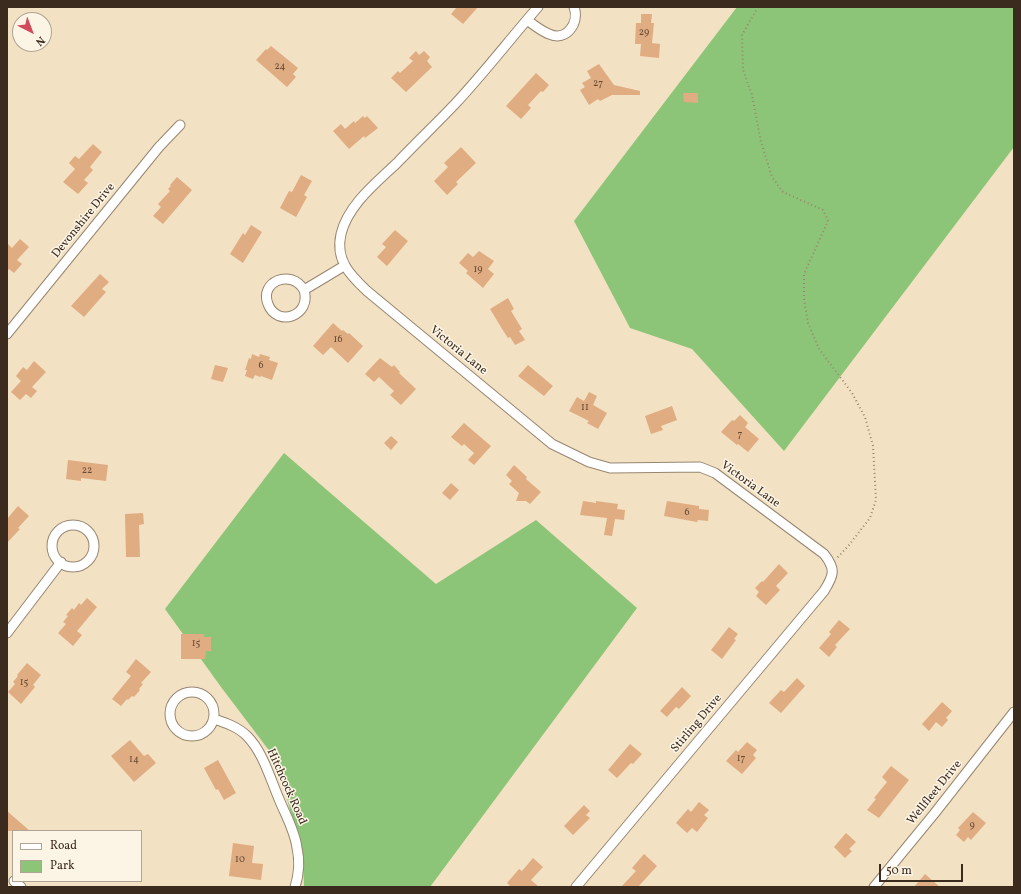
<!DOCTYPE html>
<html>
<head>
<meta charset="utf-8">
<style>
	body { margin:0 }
	#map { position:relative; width:1021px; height:894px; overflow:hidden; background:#f3e1c3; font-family:Vollkorn,serif }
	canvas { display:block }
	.frame { position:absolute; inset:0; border:8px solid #3b2a1e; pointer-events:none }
	.legend { position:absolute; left:12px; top:830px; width:130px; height:52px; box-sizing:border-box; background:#fcf5e5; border:1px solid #afa495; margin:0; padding:5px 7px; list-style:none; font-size:12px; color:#3b2a1e }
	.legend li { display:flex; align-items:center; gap:8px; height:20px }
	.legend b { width:20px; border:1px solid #afa495 }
	.north { position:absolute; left:12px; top:12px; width:40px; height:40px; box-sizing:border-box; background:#fcf5e5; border:1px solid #afa495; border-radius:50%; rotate:138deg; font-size:11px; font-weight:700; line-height:16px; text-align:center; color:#3b2a1e }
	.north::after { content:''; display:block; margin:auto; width:14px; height:18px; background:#d1495b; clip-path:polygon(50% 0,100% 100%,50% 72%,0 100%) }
	.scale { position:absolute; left:879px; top:864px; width:84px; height:18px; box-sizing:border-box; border:2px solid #3b2a1e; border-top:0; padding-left:5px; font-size:12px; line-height:14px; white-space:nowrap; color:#3b2a1e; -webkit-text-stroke:3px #fcf5e5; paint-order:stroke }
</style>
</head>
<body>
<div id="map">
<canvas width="1021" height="894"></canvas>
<div class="frame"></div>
<ul class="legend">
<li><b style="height:5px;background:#fff"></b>Road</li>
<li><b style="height:11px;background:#8dc578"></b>Park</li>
</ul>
<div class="north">N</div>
<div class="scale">50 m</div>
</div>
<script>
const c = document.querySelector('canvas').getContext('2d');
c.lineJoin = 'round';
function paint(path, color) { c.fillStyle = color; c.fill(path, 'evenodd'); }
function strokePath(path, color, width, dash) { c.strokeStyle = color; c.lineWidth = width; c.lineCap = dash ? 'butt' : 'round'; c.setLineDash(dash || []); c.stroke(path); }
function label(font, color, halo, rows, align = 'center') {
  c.font = font + ' Vollkorn,serif'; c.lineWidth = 3; c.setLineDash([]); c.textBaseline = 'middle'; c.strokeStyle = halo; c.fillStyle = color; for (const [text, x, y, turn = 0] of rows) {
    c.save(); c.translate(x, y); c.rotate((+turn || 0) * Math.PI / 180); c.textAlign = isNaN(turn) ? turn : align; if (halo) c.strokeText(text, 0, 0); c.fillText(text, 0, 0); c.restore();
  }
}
paint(new Path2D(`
	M737,7h277v140l-230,304 -92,-102 -62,-21 -56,-107z
	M284,453l152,131 100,-64 101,88 -207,279h-126l-1,-28 -26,-98 -56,-74 -56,-78z`), '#8dc578');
paint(new Path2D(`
	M457,7h21l-15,17 -12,-10z
	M641,14h11l-1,9h3l-2,20 8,1 -1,14 -19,-2 1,-12h-6l1,-21h5z
	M271,46l27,22 -5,6 3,3 -9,10 -31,-27 10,-11 1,1z
	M416,51l3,4 5,-4 6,6 -3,4 5,6 -26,25 -15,-14 7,-7 2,2 13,-12 -4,-3z
	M599,64l15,21 26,6v4h-28l-12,6 -2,-2 -9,6 -9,-15 5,-3 -3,-4 9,-5 -4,-7z
	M536,73l13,12 -6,7 -2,-1 -13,14 3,3 -10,11 -15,-13z
	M683,93h15v10l-14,-1z
	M363,116l2,2 2,-2 11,12 -13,10 -1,-2 -15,13 -16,-18 8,-7 4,5 9,-8 1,2z
	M93,144l9,8 -12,15 3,3 -9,10 4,3 -10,11 -15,-12 12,-13 -6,-6 6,-7 4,3z
	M461,147l15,16 -20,19 2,2 -11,11 -13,-14 14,-14 -4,-4z
	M301,175l11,6 -8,14 3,2 -11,20 -16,-9 9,-17 3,1z
	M177,177l15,13 -29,34 -10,-8 8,-9 -3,-3 12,-13 -2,-2 3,-3 -1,-1z
	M251,225l11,7 -19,31 -13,-9 13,-21 2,2z
	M395,230l13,11 -21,25 -10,-9 9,-10 -4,-3z
	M20,239l9,8 -12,13 5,4 -8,9 -5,-4 -2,2v-28l5,5z
	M479,251l15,10 -6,8 6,5 -11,14 -17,-15 2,-2 -9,-8 9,-10 5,4z
	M100,274l9,8 -7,7 4,3 -22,25 -13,-11z
	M508,298l6,11 -3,2 11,18 -3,2 6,9 -10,5 -5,-8 -2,1 -4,-6 -14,-23z
	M333,323l9,8 1,-1 5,4 1,-1 14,13 -15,17 -17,-16 -8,8 -10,-9z
	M252,354l7,3 1,-3 10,3 -1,3 9,3 -6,17 -11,-4 -1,1 -5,-2 -2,4 -8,-3 2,-6h-2l4,-12 2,1z
	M380,358l12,9 2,-2 6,7 -1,1 17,16 -15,16 -11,-10 4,-4 -15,-14 -5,5 -9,-8z
	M34,361l12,11 -14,15 5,4 -6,7 -5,-4 -6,6 -9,-8 10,-11 -5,-5 7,-9 4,3z
	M215,365l13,3 -5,14 -12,-3z
	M528,365l25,21 -9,10 -26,-20z
	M589,392l8,4 -4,9 14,8 -9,16 -11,-6 2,-2 -20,-10 8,-14 7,4z
	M672,406l5,14 -16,6 2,4 -12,4 -6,-18z
	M740,415l8,8 -3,4 14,12 -11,13 -10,-8 -1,1 -16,-13 11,-12 2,1z
	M464,423l27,23 -17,19 -6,-5 6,-7 -10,-9 -2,2 -11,-9z
	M391,436l7,6 -7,8 -7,-7z
	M68,460l40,5 -2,16 -25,-3v3l-15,-2z
	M514,465l13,12 -1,2 15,13 -11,12 -4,-3h-10l3,-8 -10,-9 3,-3 -6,-6z
	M451,483l8,7 -9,10 -8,-7z
	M583,501l13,2v-2l22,3 -1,5 8,1 -1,10 -9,-1 -3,17 -8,-1 3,-17 -27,-3z
	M667,501l32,5v3l10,1 -1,11 -10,-1 -1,2 -33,-6z
	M18,506l11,10 -11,12 2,1 -13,14v-24z
	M143,513l1,11 -5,1 1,32h-14l-1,-43z
	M779,564l9,9 -12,13 4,4 -14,15 -10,-9 3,-4 -4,-4 7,-7 1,1z
	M87,598l10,9 -20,24 5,4 -9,11 -15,-13 8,-9 -3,-2 5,-6 -2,-1 6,-7 2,2 5,-7 2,2z
	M839,620l11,9 -15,16 2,2 -8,10 -10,-9 12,-14 -2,-2z
	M729,627l9,7 -4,5 2,1 -14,19 -11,-9z
	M181,634h23v3h7v14h-5l-1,8h-24z
	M136,659l15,13 -10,11 2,1 -4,5 1,1 -6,7 -2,-1 -4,4 -1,-1 -6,7 -9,-7 19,-23 -5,-4z
	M27,663l14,12 -8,10 2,2 -14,17 -13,-12 7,-8 -2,-2 5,-6 -1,-1z
	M797,678l8,8 -24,27 -12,-10 12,-13 3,2z
	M682,687l9,9 -12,13 -3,-2 -9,10 -7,-6z
	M942,702l10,9 -6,7 2,2 -6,7 -6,-5 -7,9 -7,-7z
	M130,740l14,16 4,-2 8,9 -22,19 -23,-26z
	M747,742l10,8 -4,5 3,3 -14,16 -16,-13 10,-11 2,2z
	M630,744l12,10 -9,10 -2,-1 -14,15 -9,-8z
	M218,760l18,33 -12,7 -6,-11 -2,1 -12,-22z
	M891,766l18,14 -30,38 -12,-8 9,-11 -2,-1 13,-16 -5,-5z
	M699,802l10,8 -5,5 4,3 -11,14 -5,-4 -5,5 -11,-10 12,-14 3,3z
	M584,805l6,6 -4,4 4,3 -17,17 -9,-9z
	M7,811l23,20h-23z
	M973,812l13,11 -15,17 -3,-3 -4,5 -8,-7 4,-5 -2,-2z
	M846,833l10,9 -7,7 3,2 -7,7 -11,-11z
	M233,843l21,3 -2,17 11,1 -2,16 -32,-4z
	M644,854l13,12 -19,21h-17l15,-16 -4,-3z
	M533,858l10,9 -12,13 8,7h-28l-4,-4 12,-14 3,2z
	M925,874l15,13h-26z`), '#e0ac82');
const minor = new Path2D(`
	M538,7c-28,32 -54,66 -83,97 -19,20 -39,39 -58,59 -21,20 -49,42 -56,71 -6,26 9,41 26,57l185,153 37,18 21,6 90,-1 15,6 109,81c12,15 10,21 0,37l-248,296
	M527,20c7,5 14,11 22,14 17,8 31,-11 25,-27
	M304,290c-13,-22 -45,-8 -36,14 9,24 44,12 36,-14l40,-24
	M7,334l152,-187 21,-22
	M52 546a21 21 0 1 1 42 0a21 21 0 1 1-42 0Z
	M7,633l54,-71
	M170 714a22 22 0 1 1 44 0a22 22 0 1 1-44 0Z
	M214,719c12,4 24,8 33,17 16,16 23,42 32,63 6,15 16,32 18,49 3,13 2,26 -2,39
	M14,881l7,6
	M874,887l60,-73 80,-102`);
strokePath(minor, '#978670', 11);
strokePath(new Path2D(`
	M758,7l-16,28 1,35 9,25 9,47 11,35 11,15 40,18 5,11 -24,53v25l4,24 11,26 33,44 13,24 8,29 3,54 -6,18 -21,27 -12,13`), '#978670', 2, [1, 3]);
strokePath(minor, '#fff', 9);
label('10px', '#644a37', null, [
	["29",644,33],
	["24",280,67],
	["27",598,84],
	["19",478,270],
	["16",338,340],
	["6",261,366],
	["11",585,408],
	["7",740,435],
	["22",87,471],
	["6",687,513],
	["15",196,644],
	["15",24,683],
	["17",741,759],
	["14",134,760],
	["9",972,826],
	["10",240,860]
]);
label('12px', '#3b2a1e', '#fcf5e5', [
	["Devonshire Drive",84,221,-51],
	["Victoria Lane",458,351,39],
	["Victoria Lane",750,485,36],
	["Stirling Drive",697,724,-50],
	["Hitchcock Road",286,787,66],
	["Wellfleet Drive",935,793,-51]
]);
</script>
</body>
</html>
